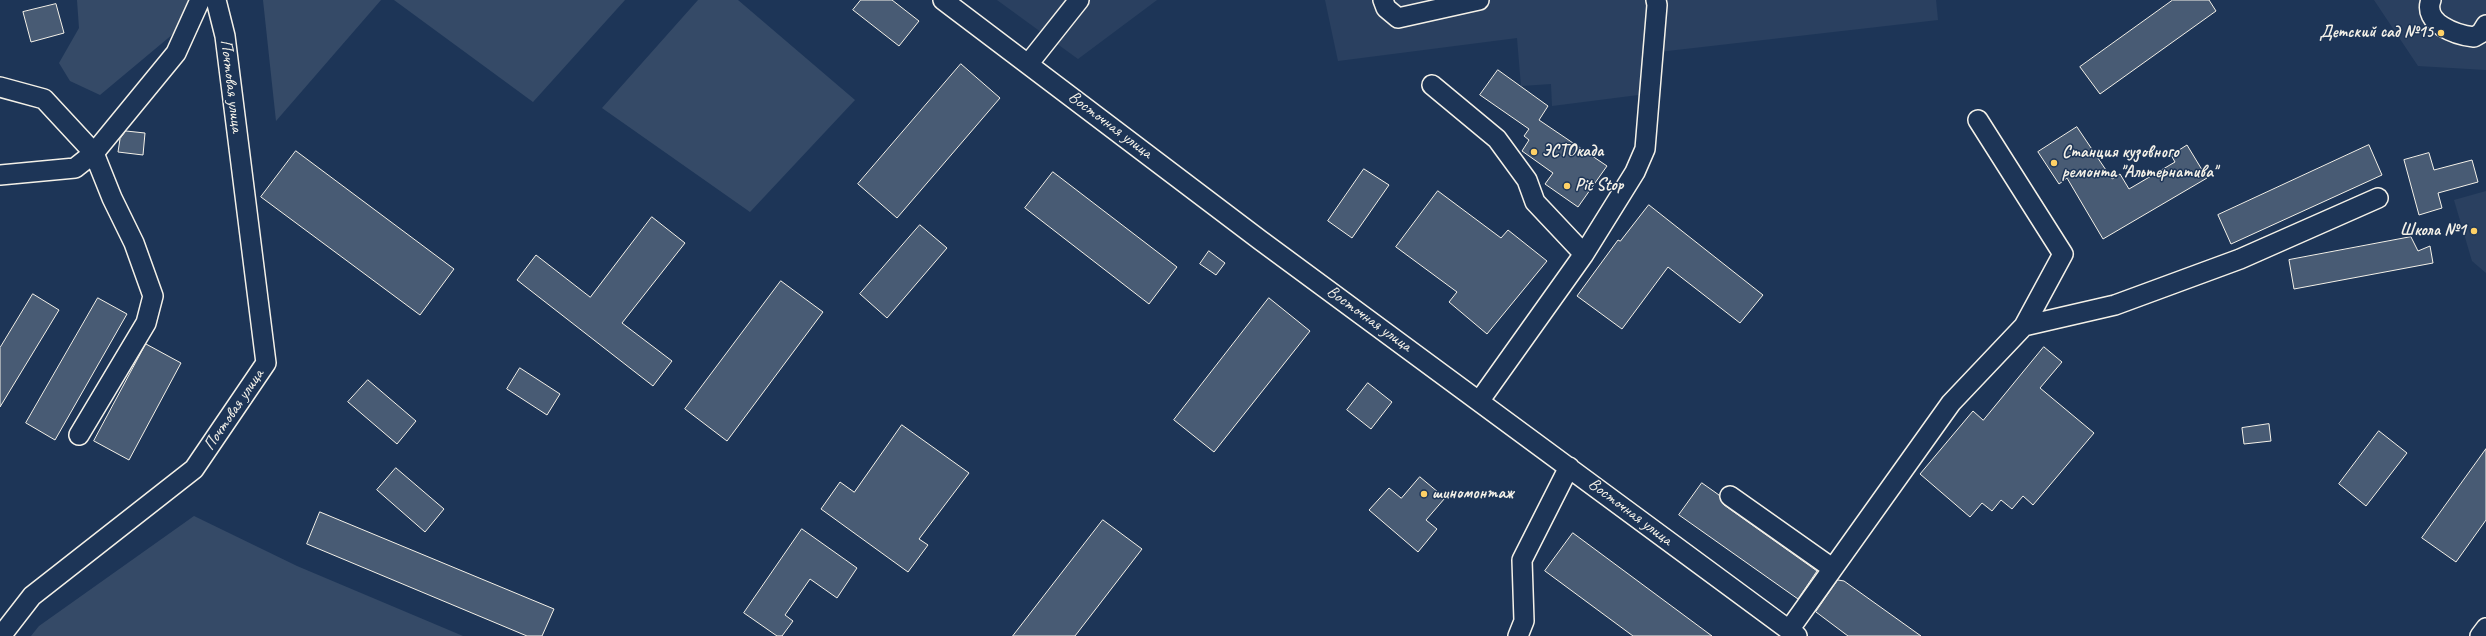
<!DOCTYPE html>
<html>
<head>
<meta charset="utf-8">
<style>
	body { margin:0 }
	canvas { display:block; background:#1d3557 }
</style>
</head>
<body>
<canvas width="2486" height="636"></canvas>
<script>
const c = document.querySelector('canvas').getContext('2d');
c.lineJoin = 'round';
function paint(path, color) { c.fillStyle = color; c.fill(path, 'evenodd'); }
function strokePath(path, color, width, dash) { c.strokeStyle = color; c.lineWidth = width; c.lineCap = dash ? 'butt' : 'round'; c.setLineDash(dash || []); c.stroke(path); }
function label(font, color, halo, rows, align = 'center') {
  c.font = font + ' Caveat,sans-serif'; c.lineWidth = 3; c.setLineDash([]); c.textBaseline = 'middle'; c.strokeStyle = halo; c.fillStyle = color; for (const [text, x, y, turn = 0] of rows) {
    c.save(); c.translate(x, y); c.rotate((+turn || 0) * Math.PI / 180); c.textAlign = isNaN(turn) ? turn : align; if (halo) c.strokeText(text, 0, 0); c.fillText(text, 0, 0); c.restore();
  }
}
paint(new Path2D(`
	M997,0h160l-79,59z
	M1325,0h611l2,20 -297,34 5,40 -94,12 -1,-22 -30,2 -4,-48 -179,23z
	M2374,0h112v70l-68,-4z
	M2486,191v82l-14,-12 -18,-61z`), '#2a4060');
paint(new Path2D(`
	M77,0h113l-11,29 -79,66 -30,-14 -11,-18 20,-35z
	M263,0h118l-105,121z
	M394,0h231l-92,102z
	M698,0h40l117,100 -105,112 -148,-104z
	M194,516l103,50 166,70h-432l8,-10z`), '#354a67');
const building = new Path2D(`
	M861,0h31l27,21 -20,25 -46,-36z
	M2173,0h36l7,11 -116,83 -20,-27z
	M56,4l8,29 -33,9 -8,-30z
	M961,64l39,34 -103,120 -39,-34z
	M1498,70l50,36 -9,14 68,46 -29,41 -33,-23 8,-11 -31,-22 7,-11 -5,-4 5,-7 -49,-34z
	M2077,127l35,52 8,-5 9,15 46,-27 -4,-7 16,-10 20,33 -104,61 -36,-61 -8,6 -21,-32z
	M126,131l19,2 -2,22 -25,-3 2,-13z
	M2369,145l13,30 -151,69 -13,-29z
	M296,151l158,118 -34,46 -159,-118z
	M2429,153l5,17 38,-10 6,22 -40,11 4,15 -23,7 -15,-55z
	M1364,169l25,16 -37,53 -24,-17z
	M1053,172l124,95 -28,37 -124,-96z
	M1438,191l63,47 7,-8 39,31 -60,73 -38,-32 8,-10 -61,-45z
	M1649,205l114,90 -23,28 -72,-56 -46,62 -45,-33 41,-56 2,1z
	M652,217l33,26 -63,80 50,38 -19,25 -136,-106 19,-25 54,42z
	M920,225l27,23 -60,70 -27,-24z
	M2411,237l7,14 12,-5 3,17 -139,26 -5,-29z
	M1209,251l16,12 -9,12 -16,-11z
	M781,281l42,31 -96,129 -42,-32z
	M33,294l26,16 -59,97v-59z
	M98,298l29,16 -72,126 -29,-17z
	M1269,298l41,33 -96,121 -40,-32z
	M146,344l35,19 -52,97 -35,-19z
	M2044,347l18,15 -22,26 54,45 -61,72 -10,-9 -11,13 -11,-9 -9,11 -10,-8 -12,14 -50,-43 53,-63 10,9z
	M520,368l40,26 -13,21 -40,-26z
	M368,380l48,41 -19,23 -49,-42z
	M1368,383l24,19 -21,27 -24,-19z
	M2269,424l2,17 -27,3 -2,-16z
	M902,425l67,48 -50,66 9,6 -20,27 -87,-63 19,-27 14,10z
	M2379,431l28,22 -41,53 -27,-22z
	M2486,449v71l-30,42 -34,-24z
	M396,468l48,41 -19,23 -48,-42z
	M1420,477l25,21 -19,22 11,9 -19,23 -49,-42 20,-22 12,10z
	M1702,483l17,12 5,10 93,66 -19,28 -119,-84z
	M320,512l234,97 -12,27h-15l-220,-92z
	M1103,520l39,29 -67,87h-62z
	M802,529l55,39 -20,30 -27,-19 -25,36 8,6 -11,15h-5l-33,-23z
	M1573,533l139,103h-79l-88,-65z
	M1838,580l6,1 77,55h-73l-32,-24z`);
paint(building, '#485b74');
strokePath(building, '#f4f1e8', 1);
const minor = new Path2D(`
	M943,0l317,240 537,396
	M1383,0l3,8 12,10 81,-18
	M2431,0c-9,23 25,35 43,37l7,-4 5,-8
	M1029,63l50,-63
	M1432,85l65,54 30,41 8,22 49,52
	M0,87l44,12 50,54 18,45 22,45 19,53 -7,27 -67,112
	M0,175l75,-7 19,-15 82,-100 24,-53
	M2024,326l91,-21 125,-46 138,-61
	M1480,400l104,-146 51,-82 10,-23 12,-144 -1,-5
	M1730,496l102,72
	M1789,630l162,-227 73,-77 39,-72 -85,-134
	M1,636l31,-40 162,-127 72,-106 -41,-327 -9,-36
	M1518,636l6,-15 -2,-61 47,-93
	M2480,636l6,-8`);
strokePath(minor, '#f4f1e8', 22);
strokePath(minor, '#1d3557', 19);
for (const [x, y, r, color] of [
	[2441,33,4,"#ffd166"],
	[1534,152,4,"#ffd166"],
	[2054,163,4,"#ffd166"],
	[1567,186,4,"#ffd166"],
	[2474,231,4,"#ffd166"],
	[1424,494,4,"#ffd166"]
]) { const dot = new Path2D(); dot.arc(x, y, r, 0, 2 * Math.PI); c.fillStyle = color; c.fill(dot); strokePath(dot, '#1d3557', 1.5); }
label('bold 17px', '#f4f1e8', '#1d3557', [
	["Детский сад №15",2433,33,"right"],
	["ЭСТОкада",1542,152],
	["Станция кузовного",2062,153],
	["ремонта \"Альтернатива\"",2062,173],
	["Pit Stop",1575,186],
	["Школа №1",2466,231,"right"],
	["шиномонтаж",1432,494]
], 'left');
label('17px', '#f4f1e8', '#1d3557', [
	["Почтовая улица",231,86,83],
	["Восточная улица",1110,125,37],
	["Восточная улица",1369,319,36],
	["Почтовая улица",234,410,-56],
	["Восточная улица",1630,512,37]
]);
</script>
</body>
</html>
